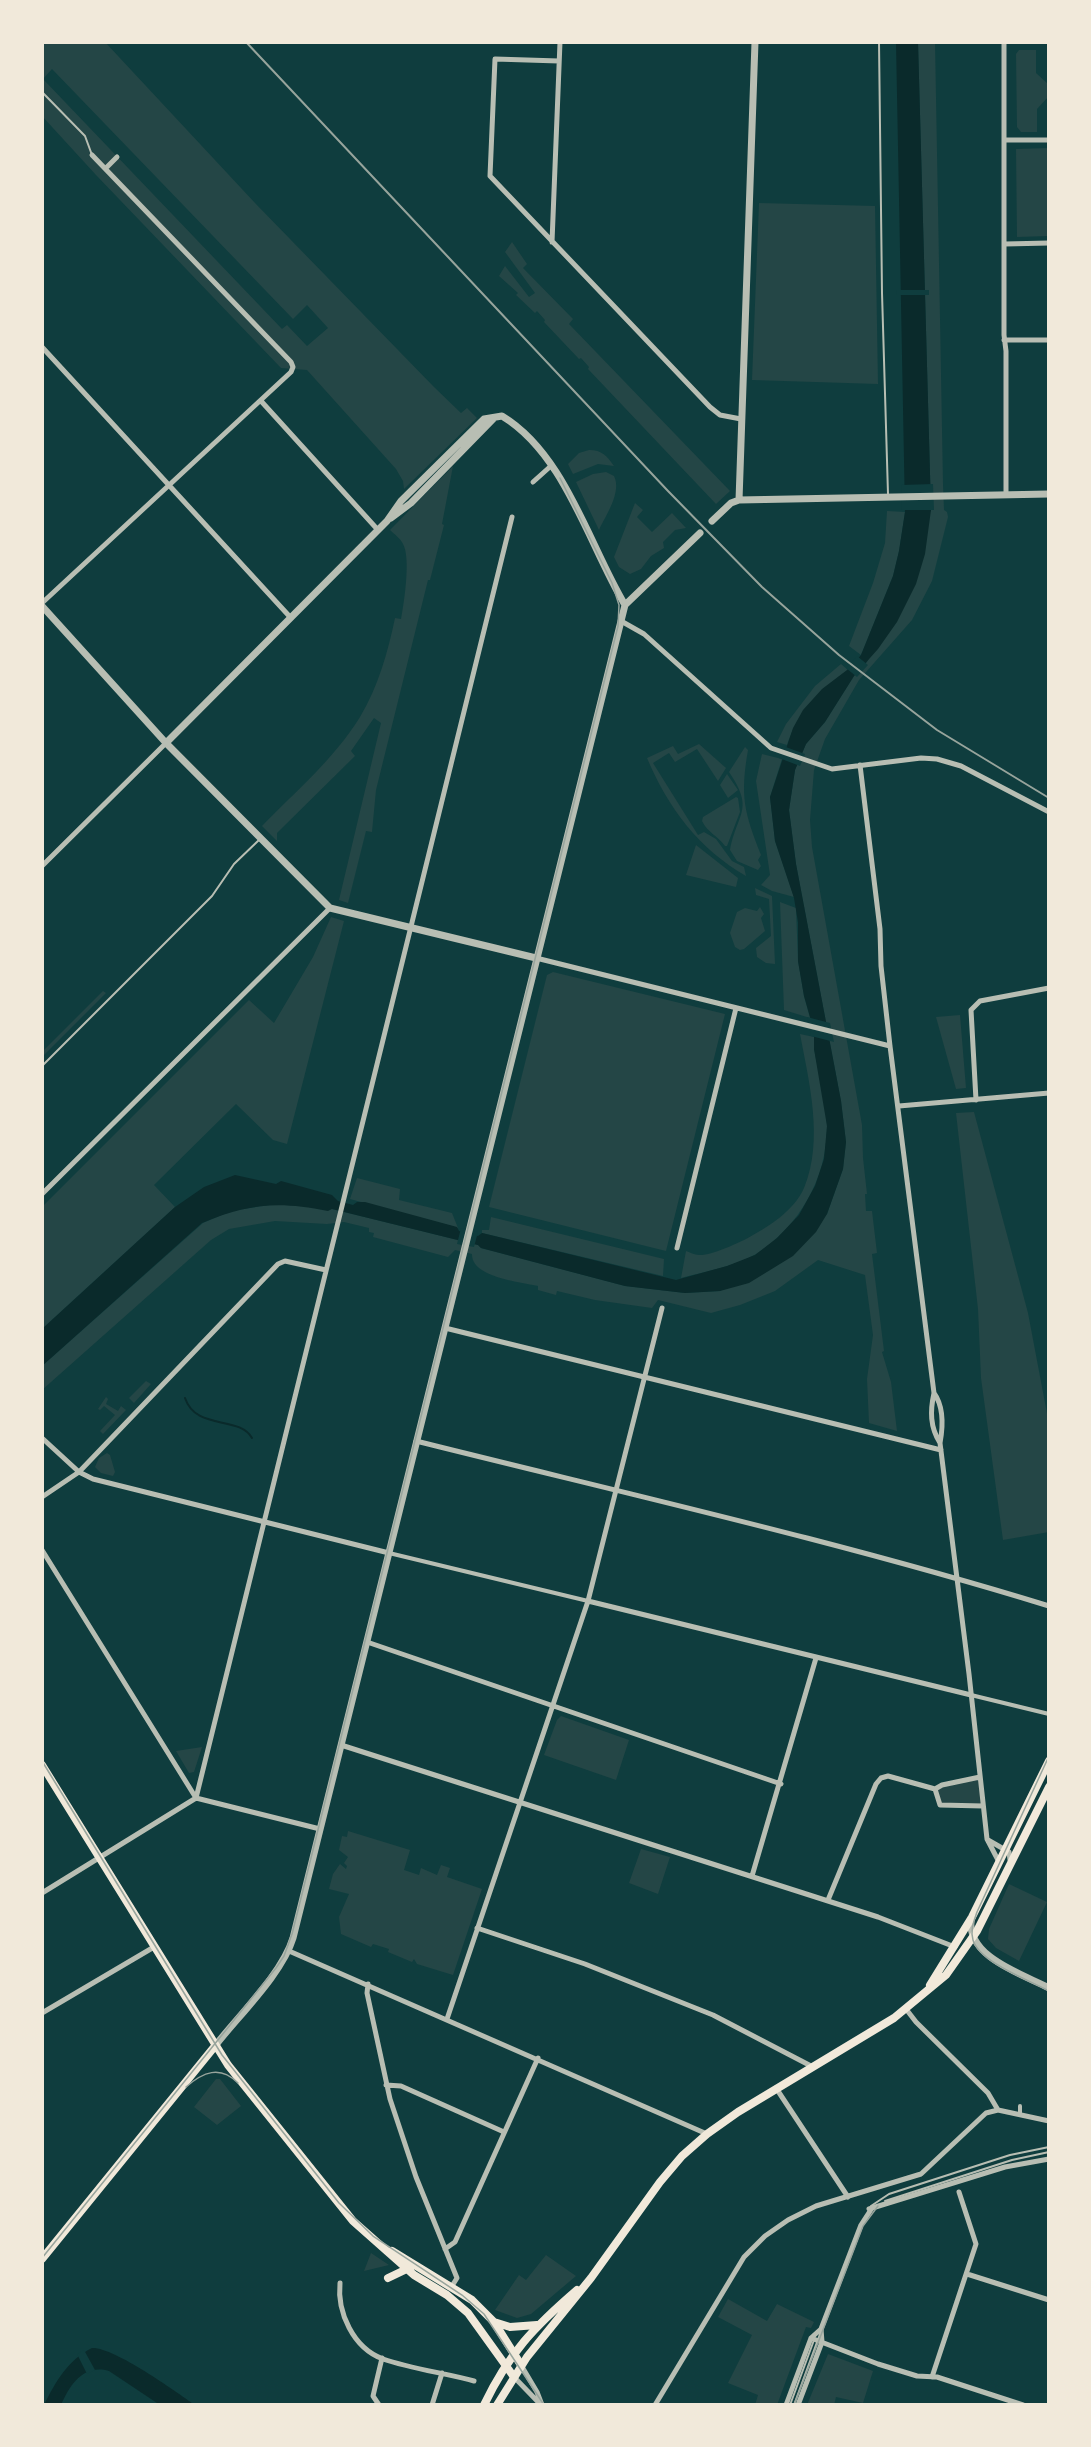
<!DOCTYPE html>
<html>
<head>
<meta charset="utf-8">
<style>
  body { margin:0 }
  #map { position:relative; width:1091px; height:2447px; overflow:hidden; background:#0f3d3e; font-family:"Noto Serif",serif }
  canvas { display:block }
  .frame { position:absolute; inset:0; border:44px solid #f1e9da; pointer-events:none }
</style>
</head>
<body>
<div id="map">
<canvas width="1091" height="2447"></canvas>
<div class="frame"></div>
</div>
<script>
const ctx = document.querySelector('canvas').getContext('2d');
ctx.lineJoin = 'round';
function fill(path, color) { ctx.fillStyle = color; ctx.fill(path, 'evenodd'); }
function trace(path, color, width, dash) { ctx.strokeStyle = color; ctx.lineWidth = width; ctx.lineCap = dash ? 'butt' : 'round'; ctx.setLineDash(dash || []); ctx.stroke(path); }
fill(new Path2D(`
  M42,42H105L255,203L434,387L461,413L467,408L477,418L404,489L403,481L396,469L307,370L281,368L96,175L42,116ZM52,69L293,319L307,305L328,328L307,346L287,325L282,329L43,79Z
  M918,42H935L943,484L944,510L947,512L948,517L932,581L912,620L859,680L825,739L814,770L810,820L812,847L862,1125L863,1158L867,1194H865L866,1211H872L877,1253L872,1254L884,1351L882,1352L891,1382L897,1431L869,1423L867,1379L873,1335L865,1275L818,1260L775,1291L740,1305L711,1313L658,1300L652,1308L595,1300L557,1291L556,1295L538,1290V1286C520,1282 471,1277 472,1254L455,1250L448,1257L373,1237L374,1233L369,1232V1228L344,1222L327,1224L275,1221L229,1229L211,1240L42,1390V1366L203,1223L231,1211L282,1203L332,1209L478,1245L481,1248L625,1286L685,1293L720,1291L827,1214L843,1169L846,1142L841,1101L796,864L789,810L795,770L806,744L825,722L854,676L867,662L931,510Z
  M1019,50H1036V73L1047,83L1049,96L1037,109V132H1021L1017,127L1016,54Z
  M1049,148V236L1017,237L1016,149Z
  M759,203L875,206L878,384L752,380Z
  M512,242L527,264L523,268L573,319L569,324L730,491L716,504L588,369L589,367L581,358L579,359L544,322L545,320L537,311L535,313L516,295L518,293L499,276L505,266L529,297L535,293L505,252Z
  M589,450C602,450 607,456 614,466L598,464L573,474L568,464L579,453Z
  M453,466L442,524L444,525L430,580H428L376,790L372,832L366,831L348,903L339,900L381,723L374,718L351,751L355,756L277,833V841L262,826C296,791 334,759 360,717C378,687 388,652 395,618L401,619C404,603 411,558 403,544C401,539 394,534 390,530Z
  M606,472L614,476C622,492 606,515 599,530L576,482L593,474Z
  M635,503L643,510L637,517L652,532L672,513L686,528L675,530L663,542L664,548L651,556L641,569L630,574L619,567L614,557Z
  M887,511L905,512L899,551L893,576L861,655L849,646L873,583L885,543Z
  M841,664L848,670C820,691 798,711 787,745L777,742L786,724L815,686Z
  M699,744L726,768L718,781L697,749L675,762L669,753L653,763L698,835L704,832L716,839L732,861L744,867L746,876C699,849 668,808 647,758L673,746L678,754Z
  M745,747L748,750C740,796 744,812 761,855L758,860L761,866L758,870L737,861L730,850C737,813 755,810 729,772Z
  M762,754L782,759L770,797L775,841L794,897L772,891L761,885L770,875L756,781Z
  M727,774L738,790L728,798L720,785Z
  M736,797L738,798L740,812L727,846H725C718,836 707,832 702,821L703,817Z
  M696,845L738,878L736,887L686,875Z
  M755,888L772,896L775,964L766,963L757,957L756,948L771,936L769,899L756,895Z
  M780,902L796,908L798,961L804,996L810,1018L784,1010Z
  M760,907L764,914L761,918L765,931L744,949L740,950L735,947L730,933L737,912L745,908L757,911Z
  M331,917L344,921L287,1144L273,1140L236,1104L154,1185L175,1207L42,1329V1207L249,1000L274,1023L313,957Z
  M553,972L725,1014L666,1251L489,1207L547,975Z
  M103,991L106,993L42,1057V1052Z
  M960,1015L966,1088L956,1089L936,1017Z
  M800,1034L814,1037V1049C819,1074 827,1101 827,1127C827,1178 799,1227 756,1254C734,1267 706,1271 681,1278L686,1251C689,1252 695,1255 699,1255C710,1256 736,1244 746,1239C768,1227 794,1211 804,1188C824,1140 809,1082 800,1034Z
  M974,1112L1028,1313L1049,1424V1532L1003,1540L981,1378L978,1309L956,1113Z
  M357,1178L400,1189L399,1200L452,1213L458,1228L350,1199Z
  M491,1217L664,1259L663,1276L482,1233V1230H489Z
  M146,1381L151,1384L134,1403L129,1398Z
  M106,1397L108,1399L106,1404L118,1411L121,1406L126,1410L103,1434L100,1431L115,1415L104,1406L100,1410L98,1409Z
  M107,1453L110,1455L115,1472L113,1476L101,1473L95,1467L99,1458Z
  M561,1716L629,1740L616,1780L544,1755L557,1720Z
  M202,1747L194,1772L189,1773L176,1751Z
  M980,1777L983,1806L942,1805L935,1789Z
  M348,1831L410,1850L404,1870L419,1875L421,1868L437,1875L441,1865L450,1868L447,1877L482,1889L453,1975L417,1964L414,1959L412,1962L388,1952L389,1949L373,1944L371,1947L341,1934L339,1917L349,1894L329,1889L333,1874L340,1864L346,1869L347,1866L344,1863L348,1857L339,1850L342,1836L347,1837Z
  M641,1849L670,1857L658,1894L629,1883Z
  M1009,1884L1047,1902L1019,1961L996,1948L988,1939L989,1929Z
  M216,2079H220L241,2106L217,2125L194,2107Z
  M371,2253L389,2265L364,2271Z
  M546,2255L576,2276L531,2314L517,2318L495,2310L519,2275L526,2280Z
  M728,2299L767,2321L777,2304L814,2322L811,2328L806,2327L777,2405H755L758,2395L728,2383L752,2335L718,2317Z
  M828,2354L873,2371L863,2403L836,2397L834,2405H807Z`), '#244646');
fill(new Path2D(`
  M896,42H918L931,510L925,554L916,584L897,622L878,649L854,676L825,722L806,744L795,770L789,810L796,864L841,1101L846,1142L843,1169L827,1214L816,1232L793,1256L749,1283L720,1291L685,1293L625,1286L481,1248L478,1245L332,1209L328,1211C279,1201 249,1203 202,1223L42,1366V1329L175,1207L204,1187L235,1175L276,1184L281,1181L332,1195L338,1201L353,1205L357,1202H365L457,1227L459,1231L478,1236L482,1233L676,1280L727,1266L755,1255L777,1238L799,1215L815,1186L824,1159L827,1126L814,1049V1031L804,996L798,961V922L794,898L775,841L770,797L793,728L803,710L822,689L851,667L861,655L893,576L899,551L905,512Z
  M92,2348C114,2347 175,2391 195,2405H160L109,2371C83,2364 70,2385 61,2405H44C56,2381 68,2360 92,2348Z`), '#0a2a2b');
fill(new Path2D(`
  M896,290H929V295H897Z
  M933,484L934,510H902L901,485Z
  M857,656L868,665L857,677L846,668Z
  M783,746L805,754L800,766L779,758Z
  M807,1017L830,1023L834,1042L811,1036Z
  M461,1228L478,1232L474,1247L457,1244Z
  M84,2350L95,2370L87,2374L77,2354Z`), '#0f3d3e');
trace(new Path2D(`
  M185,1398C196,1431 239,1415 252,1438`), '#0a2a2b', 2);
trace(new Path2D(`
  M879,42L882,293L888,494
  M42,92L85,136L92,155
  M42,1066L212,896L234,864L260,839
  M885,2201L1012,2160L1049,2152
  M871,2206L889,2194L1010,2155L1049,2147
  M790,2405L814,2340
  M794,2405L820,2334`), '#b8beb3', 2);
trace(new Path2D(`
  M389,1553L588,1601
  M971,1695L1049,1714
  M1020,2114V2106`), '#b8beb3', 4);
trace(new Path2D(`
  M1004,42V335L1006,351V495
  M559,61L495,59L490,176L710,407L720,415L741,419
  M1005,140H1049
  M106,168L117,157
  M552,242L560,42
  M1005,244L1049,243
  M1004,340H1049
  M42,347L291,618
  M261,401L378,530
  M533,482L552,465
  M42,603L291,372L293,367L291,362L92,155
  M621,621L644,634L771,748L832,769L921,758L937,759L961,766L1049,812
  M860,765L880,929L881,966L890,1046L934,1393C930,1411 930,1427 940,1443
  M42,866L166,743
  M536,958L890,1046
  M976,1100L971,1010L980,1001L1049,988
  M899,1106L1049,1093
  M42,1194L330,908
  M677,1248L736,1008
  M445,1328L941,1450
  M934,1393C944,1407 943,1427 940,1443L969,1674L987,1839L999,1862
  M42,1438L79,1472L93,1479L389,1553
  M416,1441C628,1494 841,1542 1049,1606
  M42,1497L79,1472L278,1264L285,1261L326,1270
  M42,1550L196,1798L320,1829
  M588,1601L971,1695
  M367,1642L781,1784
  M341,1745L878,1917L955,1947
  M935,1789L940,1805L983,1806
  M988,1840L1009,1852L1010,1860
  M752,1876L816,1658
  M42,1893L196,1798L512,517
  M828,1900L876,1784L881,1778L888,1776L935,1789L942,1785L980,1777
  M477,1928L585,1964L713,2015L813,2067
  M289,1951L707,2134
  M368,1984L367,1993L390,2099L416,2177L457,2278L452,2286
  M906,2009L916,2022L988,2093L998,2110
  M42,2013L154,1947
  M447,2019L588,1601L662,1308
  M386,2085L401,2086L504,2132
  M776,2088L848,2197
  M869,2209L1005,2167L1049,2159
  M445,2249L455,2242L538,2058
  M967,2274L1049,2300
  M340,2283C337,2312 353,2348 383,2359C412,2369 445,2373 474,2381
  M811,2338L878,2364L917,2376L937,2377L1023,2405
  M521,2365L537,2392L542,2405
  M514,2377L541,2405
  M932,2377L976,2244L959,2192
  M379,2405L373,2396L382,2358
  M432,2405L442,2373
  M655,2405L744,2257L765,2236L788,2220L816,2206L921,2174L986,2113L998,2110L1049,2121
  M786,2405L811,2338L821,2329
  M798,2405L822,2342L821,2329L861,2225L872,2208`), '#b8beb3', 5);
trace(new Path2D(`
  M739,500L755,42
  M391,518L411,503L494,418
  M712,521L731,503L739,500L1049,494
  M42,606L166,743L330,908L536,958
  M166,743L387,521L401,501L484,419L502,416C565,454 589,545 625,605
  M971,1920C967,1957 1022,1974 1049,1988
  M215,2046C239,2015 282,1974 293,1938L625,605L700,533`), '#b8beb3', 7);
trace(new Path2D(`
  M42,1765L228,2065L353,2221L414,2275L447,2295L468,2313L514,2377
  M392,2251L472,2300L494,2322L521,2365
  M42,2259L215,2046
  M388,2278L411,2267
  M494,2322L510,2327L537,2325`), '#f1e9da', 8);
trace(new Path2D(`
  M930,1985L972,1917L1049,1761
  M484,2405C509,2353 534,2327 577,2290
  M497,2405L527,2357L591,2278L660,2182L682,2156L707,2134L738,2112L894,2018L946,1975L977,1931L1049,1787`), '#f1e9da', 8);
trace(new Path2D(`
  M1049,1756L977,1912C974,1921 970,1930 973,1940C979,1962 1029,1980 1049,1991
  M42,1761L222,2055L339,2203L373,2236L462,2295L484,2314L544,2405
  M186,2087C203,2072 220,2065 238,2083
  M42,2258L276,1968L284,1956L292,1934L618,626L619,605L612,583L560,478
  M794,2405L863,2226L878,2206`), '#97a49c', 1.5);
trace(new Path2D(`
  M246,42L668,491L762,587L839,655L937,730L1049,798`), '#97a49c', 2);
</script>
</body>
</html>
